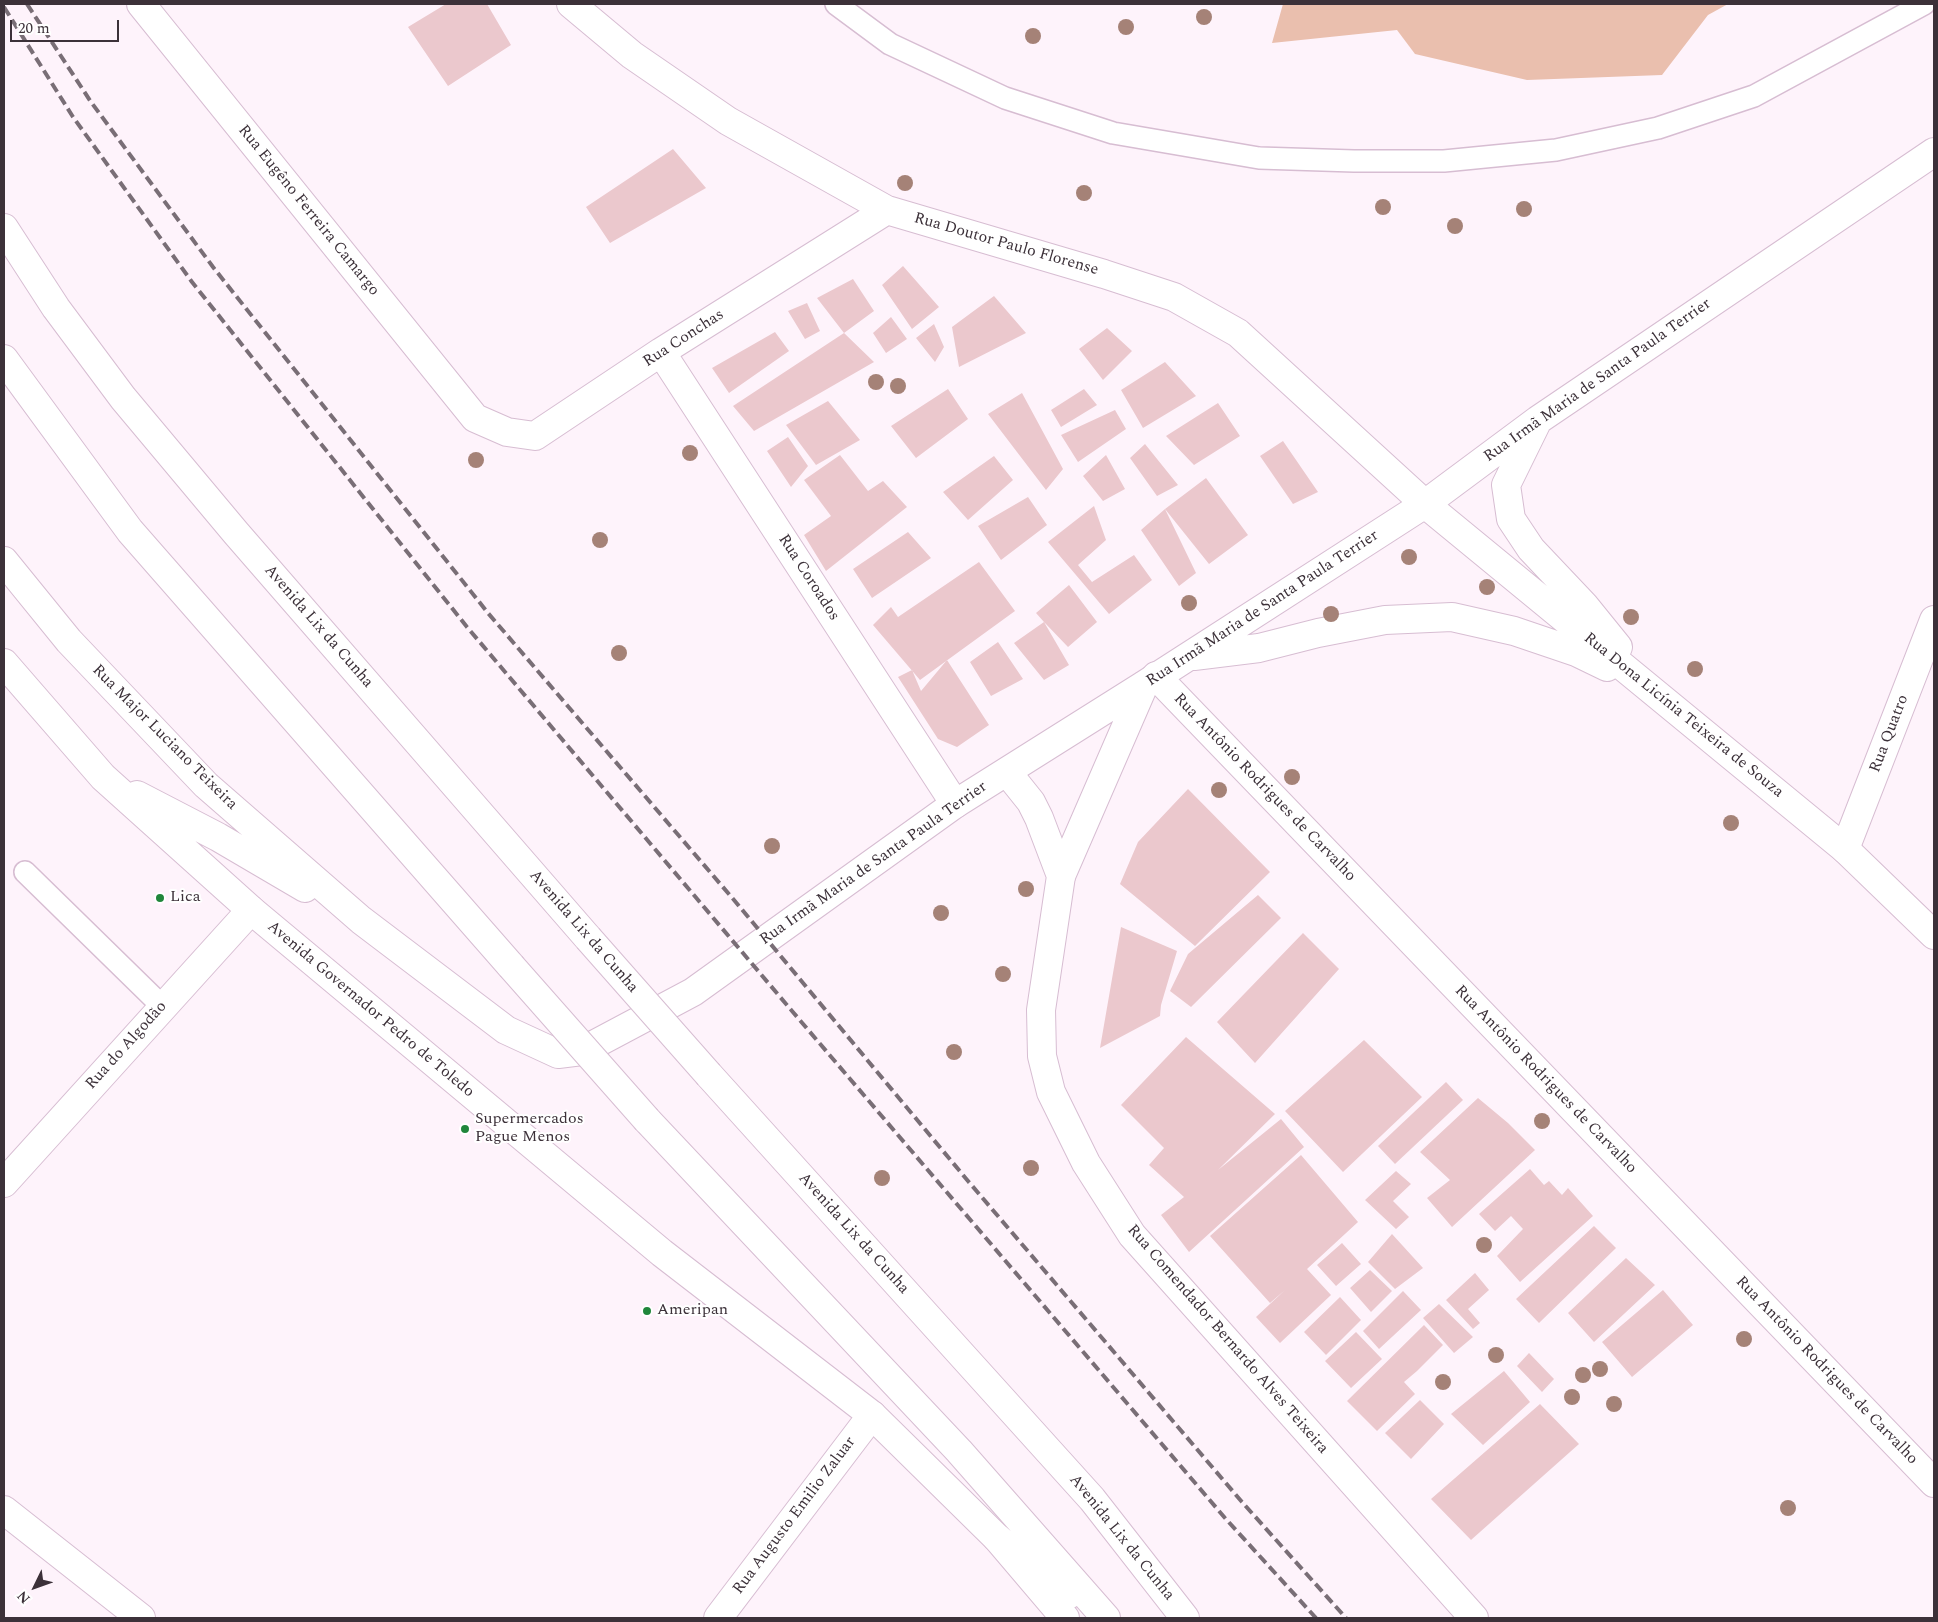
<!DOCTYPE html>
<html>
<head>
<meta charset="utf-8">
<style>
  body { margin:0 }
  #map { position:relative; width:1938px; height:1622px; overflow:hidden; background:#fef3fb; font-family:Spectral,serif }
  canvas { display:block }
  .frame { position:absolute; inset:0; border:5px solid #3c3139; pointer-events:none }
  .north { position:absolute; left:10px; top:1562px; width:50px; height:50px; -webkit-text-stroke:4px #fff; paint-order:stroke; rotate:228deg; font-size:14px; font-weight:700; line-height:20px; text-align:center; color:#3c3139 }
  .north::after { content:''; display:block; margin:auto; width:18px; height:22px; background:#3c3139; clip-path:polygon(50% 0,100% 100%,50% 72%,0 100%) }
  .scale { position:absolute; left:10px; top:20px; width:109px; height:22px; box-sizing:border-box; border:2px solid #3c3139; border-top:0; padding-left:6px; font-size:15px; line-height:18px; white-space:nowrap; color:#3c3139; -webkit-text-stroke:4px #fff; paint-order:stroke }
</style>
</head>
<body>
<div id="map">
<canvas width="1938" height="1622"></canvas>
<div class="frame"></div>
<div class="north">N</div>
<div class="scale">20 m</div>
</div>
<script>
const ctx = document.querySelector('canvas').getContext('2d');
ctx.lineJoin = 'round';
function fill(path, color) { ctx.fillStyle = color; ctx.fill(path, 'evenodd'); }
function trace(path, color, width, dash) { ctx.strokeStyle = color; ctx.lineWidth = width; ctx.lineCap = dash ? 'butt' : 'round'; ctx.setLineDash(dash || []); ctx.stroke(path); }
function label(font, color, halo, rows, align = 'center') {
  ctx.font = font + ' Spectral,serif'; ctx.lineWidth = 4; ctx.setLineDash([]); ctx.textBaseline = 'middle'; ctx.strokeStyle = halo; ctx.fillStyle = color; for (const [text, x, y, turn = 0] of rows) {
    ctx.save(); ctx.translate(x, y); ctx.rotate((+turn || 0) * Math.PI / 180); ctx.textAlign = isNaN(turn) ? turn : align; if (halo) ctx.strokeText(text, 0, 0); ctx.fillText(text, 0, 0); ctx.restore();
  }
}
fill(new Path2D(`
  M1283,4H1728L1708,15L1662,75L1527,80L1415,54L1397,30L1272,43Z`), '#eabfae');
fill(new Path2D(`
  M446,4H487L511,45L448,86L408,27Z
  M673,149L706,188L610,243L586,207Z
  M903,266L939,307L912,329L882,285Z
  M853,279L874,311L844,333L817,298Z
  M994,296L1026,333L959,367L952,327Z
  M807,303L820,331L805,339L788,311Z
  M891,317L907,339L886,353L873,333Z
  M934,324L944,347L935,362L916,338Z
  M1107,328L1132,351L1103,380L1079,349Z
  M775,332L789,351L729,393L712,368Z
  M844,333L874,362L754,431L733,406Z
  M1165,362L1196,396L1143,428L1121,390Z
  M948,389L968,419L916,458L891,426Z
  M1084,389L1097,405L1061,427L1051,410Z
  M1022,393L1063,469L1046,490L988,414Z
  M828,401L860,440L816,465L786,425Z
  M1218,403L1240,436L1194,465L1166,436Z
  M1115,410L1126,429L1078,462L1061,435Z
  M788,437L808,466L791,487L767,451Z
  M1283,441L1318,492L1293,504L1260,456Z
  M1145,444L1178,485L1157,496L1130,458Z
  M840,455L868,491L883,481L907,507L826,571L804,535L831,516L804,480Z
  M1106,455L1125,489L1103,501L1083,476Z
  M994,456L1013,480L968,520L943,492Z
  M1206,478L1248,535L1209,564L1165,509Z
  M1028,497L1047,525L1001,560L978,526Z
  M1094,506L1106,540L1078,565L1092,582L1134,555L1152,580L1109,614L1048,542Z
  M1165,509L1196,573L1179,586L1141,530Z
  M908,532L931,558L872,598L853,569Z
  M979,562L1015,611L920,680L873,625L891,607L898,617Z
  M1069,585L1097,622L1068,647L1044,622L1069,665L1044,680L1014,643L1044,622L1036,613Z
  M998,642L1023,679L991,696L970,662Z
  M947,660L989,725L957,747L938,739L898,677L912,670L921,691Z
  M1188,789L1270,872L1195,946L1120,884L1138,842Z
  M1258,895L1281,918L1191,1007L1170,991L1188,954Z
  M1121,927L1177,951L1161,1005L1160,1016L1100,1048Z
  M1303,933L1339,969L1255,1063L1217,1022Z
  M1186,1037L1275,1114L1218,1170L1281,1119L1304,1147L1189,1252L1161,1215L1184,1197L1149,1165L1164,1148L1121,1105Z
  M1364,1040L1422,1097L1343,1172L1285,1111Z
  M1446,1082L1463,1100L1395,1164L1378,1146Z
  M1478,1098L1508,1123L1535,1150L1452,1227L1427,1198L1450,1180L1420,1152Z
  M1301,1155L1358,1222L1307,1269L1331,1295L1280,1343L1256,1317L1285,1290L1270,1303L1210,1236Z
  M1530,1169L1544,1185L1549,1181L1562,1195L1568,1188L1593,1216L1520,1282L1497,1256L1523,1229L1511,1216L1495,1231L1479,1214Z
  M1396,1171L1411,1184L1393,1201L1409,1217L1396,1229L1365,1200Z
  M1594,1226L1616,1248L1539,1323L1516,1299Z
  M1392,1234L1423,1268L1395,1289L1368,1262Z
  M1342,1243L1361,1264L1336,1286L1317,1265Z
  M1626,1258L1655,1285L1594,1342L1568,1313Z
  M1370,1270L1392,1291L1371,1312L1350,1288Z
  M1475,1273L1489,1290L1468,1309L1480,1323L1473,1329L1446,1300Z
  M1663,1290L1693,1325L1632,1377L1602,1342Z
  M1403,1291L1421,1310L1379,1349L1363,1331Z
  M1340,1297L1361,1320L1326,1355L1304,1332Z
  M1439,1304L1473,1337L1454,1353L1423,1318Z
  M1424,1325L1443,1345L1417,1371L1404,1382L1415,1394L1377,1431L1347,1401Z
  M1356,1332L1382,1359L1351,1388L1325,1361Z
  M1529,1353L1554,1379L1542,1392L1517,1366Z
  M1504,1371L1530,1402L1483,1445L1451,1414Z
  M1420,1400L1444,1424L1411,1459L1385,1433Z
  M1540,1404L1579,1444L1471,1540L1431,1499Z`), '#ebc8cd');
const lane = new Path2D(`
  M836,4L890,44L1005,98L1113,133L1259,158L1354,161H1444L1556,150L1658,128L1754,96L1924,4
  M25,872L163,1007`);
const street = new Path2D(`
  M141,4L475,418L507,432L535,436L661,352L887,210
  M571,4L632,55L728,121L887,210L1104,274L1174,297L1238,333L1425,504
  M661,352L955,804
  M1156,676L1934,1483
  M1007,772L1031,802L1039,818L1061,876L1041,1010L1042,1056L1051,1092L1086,1163L1132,1235L1474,1618
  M1845,849L1934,620
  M4,1183L251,910
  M4,1510L141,1618
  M718,1618L872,1415`);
const secondary = new Path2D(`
  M1536,424L1506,485L1511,519L1531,549L1584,605L1618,647
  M1425,504L1845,849L1934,935
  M4,561L69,641L206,785L361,920L506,1030L558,1054L582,1051L693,992L955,804L1144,685L1425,504L1538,420L1934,152
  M1194,656L1259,648L1318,633L1385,620L1452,617L1514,631L1576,652L1607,667
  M4,663L103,777L251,910L662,1253L872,1415L997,1538L1065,1618
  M137,795L218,837L305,888
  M1061,876L1144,685`);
const highway = new Path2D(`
  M4,228L56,308L123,398L236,533L588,938
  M4,359L130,531L511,966
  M709,1075L1092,1499L1185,1618
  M647,1120L959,1451L1106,1618
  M997,1538L1068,1595`);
trace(lane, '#d7bdd2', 24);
trace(street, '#d7bdd2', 30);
trace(secondary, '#d7bdd2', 30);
trace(highway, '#d7bdd2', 30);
trace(lane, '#fff', 21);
trace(street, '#fff', 28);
trace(secondary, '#fff', 28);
trace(highway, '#fff', 28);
trace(new Path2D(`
  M27,4L91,102L213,267L488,613L734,900L968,1181L1242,1502L1346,1618
  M4,7L73,117L192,282L467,627L792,1011L1225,1518L1316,1618`), '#796e76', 4, [10, 5]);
const highwayBridge = new Path2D(`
  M588,938L709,1075
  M511,966L647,1120`);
trace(highwayBridge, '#d7bdd2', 30, []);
trace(highwayBridge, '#fff', 28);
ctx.fillStyle = '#a58277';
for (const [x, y] of [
  [1204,17],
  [1126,27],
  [1033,36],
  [905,183],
  [1084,193],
  [1383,207],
  [1524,209],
  [1455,226],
  [876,382],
  [898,386],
  [690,453],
  [476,460],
  [600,540],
  [1409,557],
  [1487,587],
  [1189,603],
  [1331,614],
  [1631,617],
  [619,653],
  [1695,669],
  [1292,777],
  [1219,790],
  [1731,823],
  [772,846],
  [1026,889],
  [941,913],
  [1003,974],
  [954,1052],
  [1542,1121],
  [1031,1168],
  [882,1178],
  [1484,1245],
  [1744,1339],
  [1496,1355],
  [1600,1369],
  [1583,1375],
  [1443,1382],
  [1572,1397],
  [1614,1404],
  [1788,1508]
]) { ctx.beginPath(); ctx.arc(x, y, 8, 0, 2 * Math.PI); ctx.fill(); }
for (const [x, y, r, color] of [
  [160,898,5,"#20863b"],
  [465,1129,5,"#20863b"],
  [647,1311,5,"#20863b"]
]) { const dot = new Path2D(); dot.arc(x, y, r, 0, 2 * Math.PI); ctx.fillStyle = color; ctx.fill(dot); trace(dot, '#fff', 2); }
label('16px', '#3c3139', '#fff', [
  ["Rua Eugêno Ferreira Camargo",308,211,51],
  ["Rua Doutor Paulo Florense",1006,245,16],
  ["Rua Conchas",684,339,-33],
  ["Rua Irmã Maria de Santa Paula Terrier",1598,381,-35],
  ["Rua Coroados",808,578,57],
  ["Rua Irmã Maria de Santa Paula Terrier",1263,609,-33],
  ["Avenida Lix da Cunha",318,627,49],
  ["Rua Dona Licínia Teixeira de Souza",1683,716,39],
  ["Rua Quatro",1890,734,-69],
  ["Rua Major Luciano Teixeira",164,738,45],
  ["Rua Antônio Rodrigues de Carvalho",1264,788,46],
  ["Rua Irmã Maria de Santa Paula Terrier",874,864,-35],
  ["Avenida Lix da Cunha",583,932,49],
  ["Avenida Governador Pedro de Toledo",370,1010,40],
  ["Rua do Algodão",127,1046,-48],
  ["Rua Antônio Rodrigues de Carvalho",1545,1080,46],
  ["Avenida Lix da Cunha",853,1234,48],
  ["Rua Comendador Bernardo Alves Teixeira",1227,1340,49],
  ["Rua Antônio Rodrigues de Carvalho",1826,1371,46],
  ["Rua Augusto Emilio Zaluar",795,1516,-53],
  ["Avenida Lix da Cunha",1121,1538,51]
]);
label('16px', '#3c3139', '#fff', [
  ["Lica",170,898],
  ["Supermercados",475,1120],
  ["Pague Menos",475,1138],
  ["Ameripan",657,1311]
], 'left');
</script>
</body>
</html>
